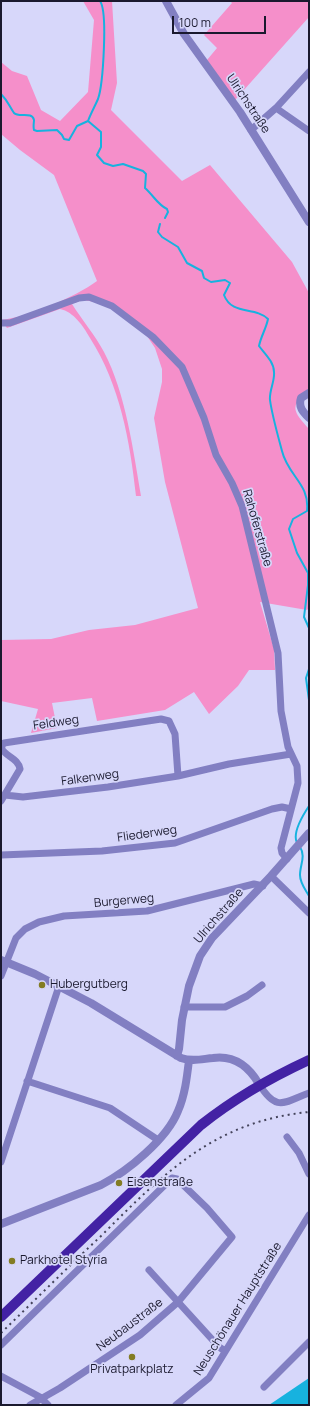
<!DOCTYPE html>
<html>
<head>
<meta charset="utf-8">
<style>
  body { margin:0 }
  #map { position:relative; width:310px; height:1406px; overflow:hidden; background:#d7d7fa; font-family:Manrope,sans-serif }
  canvas { display:block }
  .frame { position:absolute; inset:0; border:2px solid #1a192e; pointer-events:none }
  .scale { position:absolute; left:172px; top:16px; width:94px; height:18px; box-sizing:border-box; border:2px solid #1a192e; border-top:0; padding-left:5px; font-size:12px; line-height:14px; white-space:nowrap; color:#1a192e; -webkit-text-stroke:3px #d7d7fa; paint-order:stroke }
</style>
</head>
<body>
<div id="map">
<canvas width="310" height="1406"></canvas>
<div class="frame"></div>
<div class="scale">100 m</div>
</div>
<script>
const ctx = document.querySelector('canvas').getContext('2d');
ctx.lineJoin = 'round';
function fill(path, color) { ctx.fillStyle = color; ctx.fill(path, 'evenodd'); }
function trace(path, color, width, dash) { ctx.strokeStyle = color; ctx.lineWidth = width; ctx.lineCap = dash ? 'butt' : 'round'; ctx.setLineDash(dash || []); ctx.stroke(path); }
function label(font, color, halo, rows, align = 'center') {
  ctx.font = font + ' Manrope,sans-serif'; ctx.lineWidth = 3.5; ctx.setLineDash([]); ctx.textBaseline = 'middle'; ctx.strokeStyle = halo; ctx.fillStyle = color; for (const [text, x, y, turn = 0] of rows) {
    ctx.save(); ctx.translate(x, y); ctx.rotate((+turn || 0) * Math.PI / 180); ctx.textAlign = isNaN(turn) ? turn : align; if (halo) ctx.strokeText(text, 0, 0); ctx.fillText(text, 0, 0); ctx.restore();
  }
}
fill(new Path2D(`
  M83,1H112L117,83L111,110L182,181L210,165L292,262L309,293V391C288,406 294,412 309,429V608L307,610L260,602L274,649L275,670H249L238,686L209,714L194,692L165,710L97,721L92,698L52,703L57,728L31,733L38,709L1,701V640L51,639L89,630L135,625L198,608L165,482L154,418L162,382V369L155,348L147,336L110,307L96,302L82,300L72,304C82,320 95,335 104,352C126,394 133,450 141,496H136C130,441 120,385 90,338C83,326 74,312 60,309L7,328L1,320C29,317 75,297 97,281L54,175L20,150L1,134V62L12,71L27,76L41,110L60,121L88,92L94,20Z
  M230,1H309V17L235,100L207,60L217,48L204,35L232,3Z`), '#f58fca');
fill(new Path2D(`
  M309,1378V1405H269Z`), '#17b2df');
trace(new Path2D(`
  M100,1C108,12 103,85 98,99C95,106 91,113 88,121L101,132V147L97,155L104,163L113,166L123,164L143,171L146,174L145,188C153,195 158,205 167,209L168,212L165,218
  M1,94C8,101 9,106 14,113C19,118 32,111 34,120C34,123 33,126 34,130L37,131L57,130L62,135L64,139L69,140L77,126L88,121
  M160,224L158,232L162,237L178,247L187,263L202,271L204,278L211,282L225,280L230,283L224,295C232,316 255,306 268,319C266,329 261,336 259,346C265,354 274,362 274,372C275,381 269,391 270,400C272,415 278,436 282,451C288,476 310,484 307,511L293,519L289,529L297,553L308,573V585L304,617L309,628
  M309,669L306,678L309,700
  M297,843C292,833 303,815 309,806
  M300,847C306,856 300,865 300,875C300,883 305,889 309,896`), '#17b2df', 2);
trace(new Path2D(`
  M276,108L309,72
  M251,130L276,108L309,131
  M1,323H10L79,298L89,297L112,306L153,337L182,367L204,418L216,455L232,483L242,506L278,653L281,711L288,747L297,766L298,783L281,848L282,853L287,859
  M5,795L23,797L108,787L178,776L229,764L291,754
  M1,801L20,769C18,758 6,757 1,748L4,743L161,719L169,721L175,734L178,776
  M1,855L102,851L175,843L272,809L282,807L291,809
  M271,876L309,913
  M1,976L16,938L25,929L39,922L64,916L147,911L254,884L263,886
  M184,1007H225L247,996L262,985
  M27,1081L110,1108L158,1140
  M259,1084C277,1113 284,1102 309,1093
  M287,1137L299,1153L309,1174
  M1,1162L59,986
  M149,1270L219,1347L225,1351
  M1,1345L172,1178L177,1179L207,1208L232,1237L178,1302L140,1335L60,1388L30,1405
  M1,1376L40,1397L48,1405
  M264,1387L309,1342
  M176,1405L209,1378L309,1215`), '#827fc2', 7);
trace(new Path2D(`
  M166,1L184,34L240,112L309,222
  M309,393L301,398C298,407 303,412 309,418
  M1,960L35,974L91,1003L181,1058C192,1062 202,1059 213,1058C234,1055 249,1067 259,1084
  M177,1056L179,1049L182,1020L189,986L200,956L212,938L271,876L309,833
  M1,1224L101,1185C128,1171 167,1139 178,1111C185,1095 187,1077 189,1060`), '#827fc2', 8);
trace(new Path2D(`
  M1,1317L201,1125C235,1098 270,1078 309,1060`), '#4322a4', 10);
trace(new Path2D(`
  M1,1333C34,1301 67,1268 101,1236C164,1173 215,1121 309,1112`), '#44435b', 2, [2, 4]);
for (const [x, y, r, color] of [
  [42,985,4,"#837c23"],
  [119,1183,4,"#837c23"],
  [12,1261,4,"#837c23"],
  [132,1357,4,"#837c23"]
]) { const dot = new Path2D(); dot.arc(x, y, r, 0, 2 * Math.PI); ctx.fillStyle = color; ctx.fill(dot); trace(dot, '#d7d7fa', 1.5); }
label('12px', '#1a192e', '#d7d7fa', [
  ["Ulrichstraße",248,104,56],
  ["Rahoferstraße",257,528,74],
  ["Feldweg",56,723,-8],
  ["Falkenweg",90,778,-8],
  ["Fliederweg",147,834,-8],
  ["Burgerweg",124,901,-5],
  ["Ulrichstraße",219,916,-49],
  ["Neuschönauer Hauptstraße",238,1309,-58],
  ["Neubaustraße",130,1325,-37]
]);
label('12px', '#1a192e', '#d7d7fa', [
  ["Hubergutberg",50,985],
  ["Eisenstraße",127,1183],
  ["Parkhotel Styria",20,1261],
  ["Privatparkplatz",132,1370,"center"]
], 'left');
</script>
</body>
</html>
